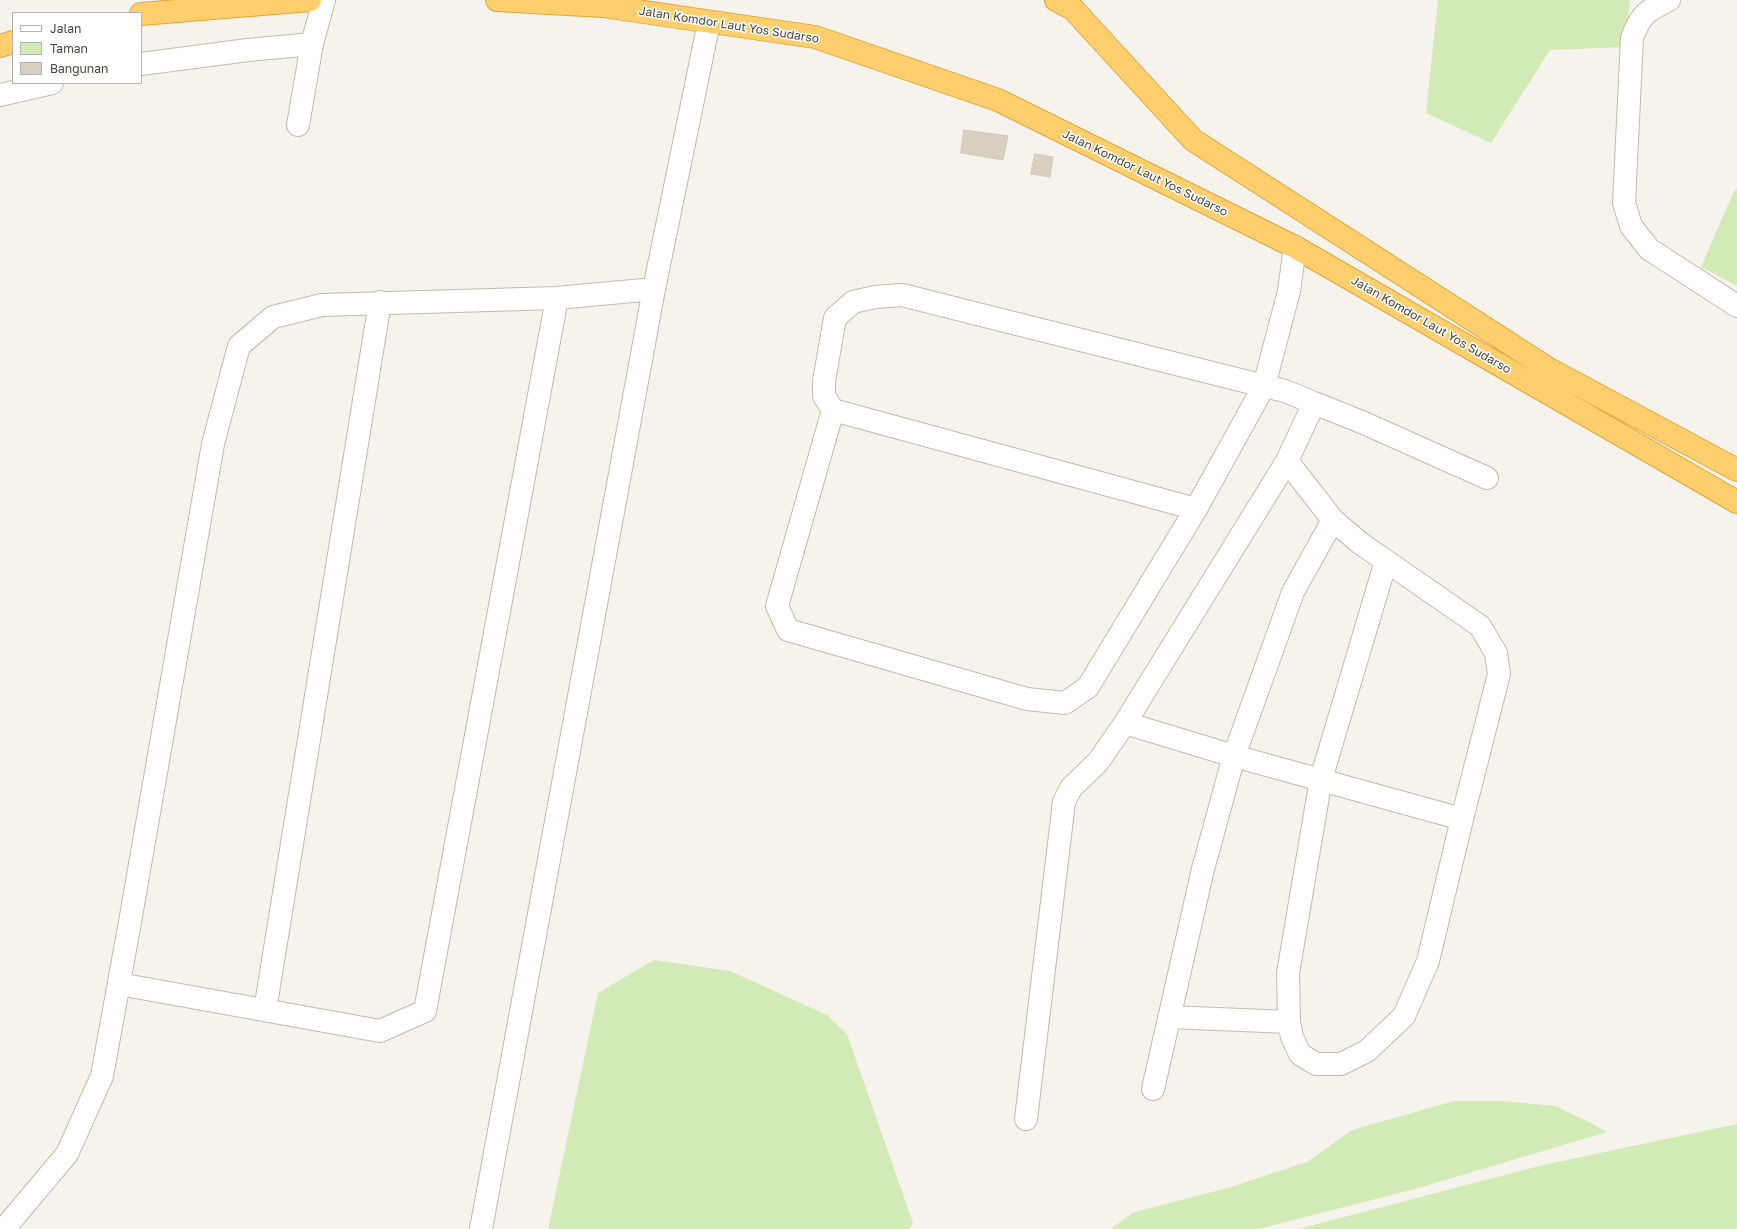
<!DOCTYPE html>
<html>
<head>
<meta charset="utf-8">
<style>
  body { margin:0 }
  #map { position:relative; width:1737px; height:1229px; overflow:hidden; background:#f6f3ec; font-family:"Golos Text",sans-serif }
  canvas { display:block }
  .legend { position:absolute; left:12px; top:12px; width:130px; height:72px; box-sizing:border-box; background:#fff; border:1px solid #b7b4b0; margin:0; padding:5px 7px; list-style:none; font-size:12px; color:#4b4439 }
  .legend li { display:flex; align-items:center; gap:8px; height:20px }
  .legend b { width:20px; border:1px solid #b7b4b0 }
</style>
</head>
<body>
<div id="map">
<canvas width="1737" height="1229"></canvas>
<ul class="legend">
<li><b style="height:5px;background:#fff"></b>Jalan</li>
<li><b style="height:11px;background:#d2eab5"></b>Taman</li>
<li><b style="height:11px;background:#d8cfc1"></b>Bangunan</li>
</ul>
</div>
<script>
const ctx = document.querySelector('canvas').getContext('2d');
ctx.lineJoin = 'round';
function fill(path, color) { ctx.fillStyle = color; ctx.fill(path, 'evenodd'); }
function trace(path, color, width, dash) { ctx.strokeStyle = color; ctx.lineWidth = width; ctx.lineCap = dash ? 'butt' : 'round'; ctx.setLineDash(dash || []); ctx.stroke(path); }
function label(font, color, halo, rows, align = 'center') {
  ctx.font = font + ' "Golos Text",sans-serif'; ctx.lineWidth = 3; ctx.setLineDash([]); ctx.textBaseline = 'middle'; ctx.strokeStyle = halo; ctx.fillStyle = color; for (const [text, x, y, turn = 0] of rows) {
    ctx.save(); ctx.translate(x, y); ctx.rotate((+turn || 0) * Math.PI / 180); ctx.textAlign = isNaN(turn) ? turn : align; if (halo) ctx.strokeText(text, 0, 0); ctx.fillText(text, 0, 0); ctx.restore();
  }
}
fill(new Path2D(`
  M1438,0H1630L1625,47L1550,50L1491,143L1426,113Z
  M1737,189V286L1701,267L1734,191Z
  M654,960L730,971L827,1015L847,1034L913,1223L909,1229H548L598,993Z
  M1454,1101H1502L1555,1106L1589,1122L1607,1132L1415,1189L1258,1229H1111L1132,1213L1231,1187L1307,1162L1352,1130Z
  M1737,1124V1229H1298L1543,1165Z`), '#d2eab5');
const building = new Path2D(`
  M964,130L1008,136L1003,160L961,153Z
  M1035,154L1053,157L1050,177L1031,174Z`);
fill(building, '#d8cfc1');
trace(building, '#d3c7b4', 1);
const minor = new Path2D(`
  M1669,0C1646,11 1641,14 1632,38L1624,203L1631,226L1649,249L1737,306
  M141,64L248,50L312,44
  M0,95L52,83
  M298,125L312,44L324,0
  M1314,403L1364,423L1487,478
  M833,410L777,606L788,630L1027,699L1065,703L1088,687L1196,509L1264,386L1289,291L1295,247
  M1386,561L1321,779L1288,973L1289,1022L1292,1037L1300,1054L1316,1064H1341L1367,1051L1404,1016L1428,961L1462,819
  M1125,723L1234,756L1462,819L1499,674L1496,653L1480,626L1360,543L1333,520L1287,461
  M119,984L380,1031L425,1011L557,298
  M265,1010L380,302
  M1169,1017L1289,1022
  M1153,1089L1203,869L1234,756L1293,592L1333,520
  M1026,1119L1064,802L1071,788L1098,762L1125,723L1287,461L1314,403L1285,391L1264,386L902,295L875,297L853,302L835,318L824,381V396L833,410L1196,509
  M4,1229L67,1154L102,1076L130,922L213,444L239,346L273,317L322,305L557,298L654,289
  M481,1229L654,289L709,22`);
const highway = new Path2D(`
  M497,0L603,6L815,37L998,100L1295,247L1737,502
  M1056,0L1073,9L1193,140L1549,369L1737,470
  M141,14L310,0
  M0,46L13,42`);
trace(minor, '#c2bbae', 24);
trace(highway, '#e0a43c', 24);
trace(minor, '#fff', 22);
trace(highway, '#ffcf6e', 22);
label('12px', '#4b4439', '#fff', [
  ["Jalan Komdor Laut Yos Sudarso",729,25,9],
  ["Jalan Komdor Laut Yos Sudarso",1145,173,26],
  ["Jalan Komdor Laut Yos Sudarso",1431,325,30]
]);
</script>
</body>
</html>
